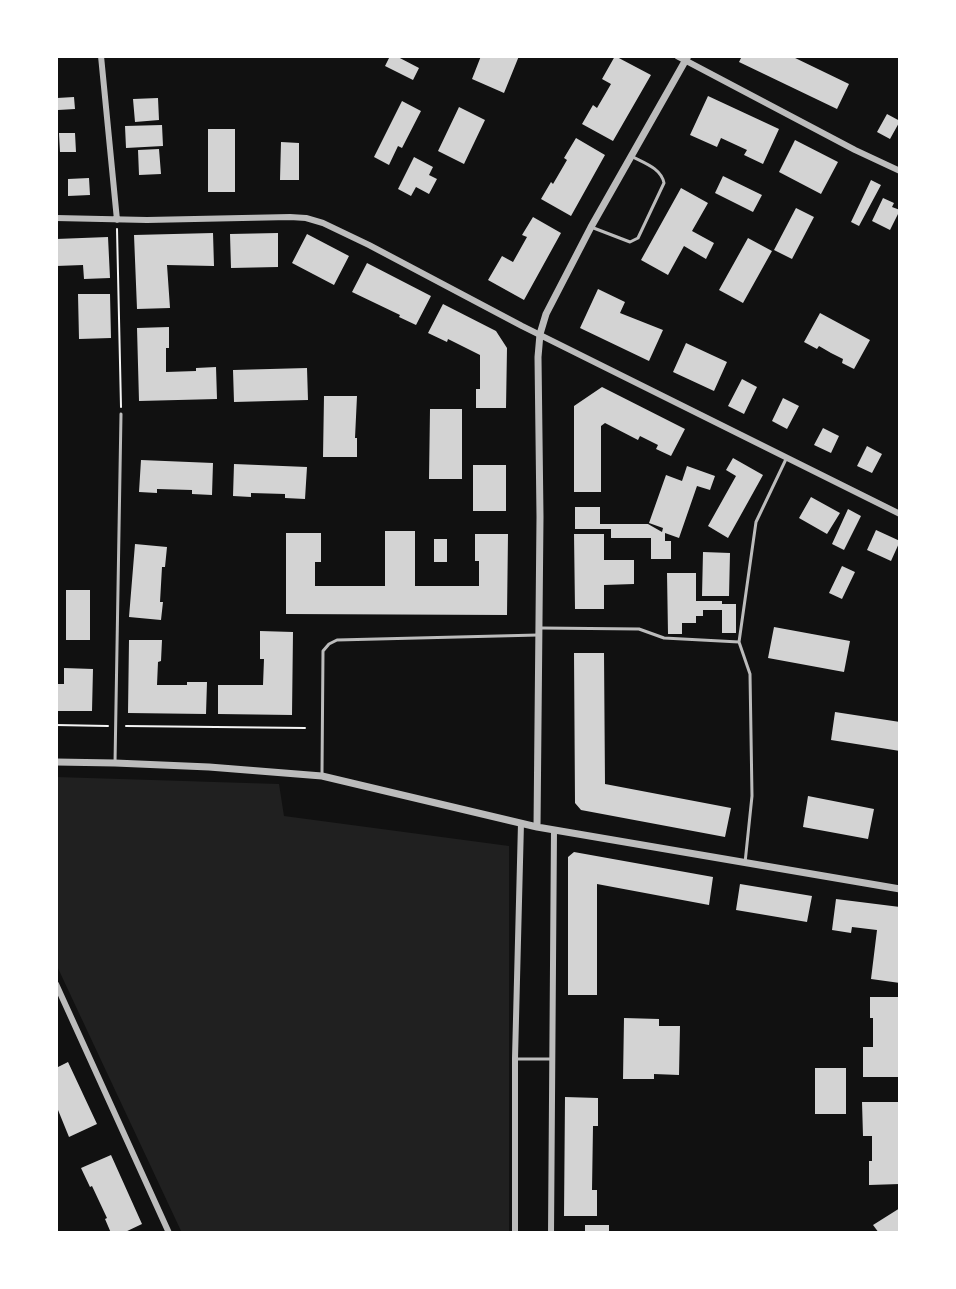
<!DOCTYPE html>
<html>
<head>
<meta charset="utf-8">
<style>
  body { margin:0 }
  #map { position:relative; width:956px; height:1289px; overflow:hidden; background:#111; font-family:Ubuntu,sans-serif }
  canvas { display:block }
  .frame { position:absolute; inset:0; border:58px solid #fff; pointer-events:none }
</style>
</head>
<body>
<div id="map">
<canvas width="956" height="1289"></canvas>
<div class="frame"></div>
</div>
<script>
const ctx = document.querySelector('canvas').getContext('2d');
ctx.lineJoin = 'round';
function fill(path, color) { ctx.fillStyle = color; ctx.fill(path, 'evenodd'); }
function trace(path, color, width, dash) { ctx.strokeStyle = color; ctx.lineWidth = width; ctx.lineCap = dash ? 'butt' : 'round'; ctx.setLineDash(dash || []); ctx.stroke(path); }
fill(new Path2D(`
  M56,777L279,784L284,816L509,846V1233H182L56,964Z`), '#202020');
fill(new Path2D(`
  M390,56H396L419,68L413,80L385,66Z
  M481,56H519L504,93L472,79Z
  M615,56L651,75L613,141L582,124L593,105L597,108L611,84L602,79Z
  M742,56H791L849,84L837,109L739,62Z
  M708,96L779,129L763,164L744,155L747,150L721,138L717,147L690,135Z
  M74,97L75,109L58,110L57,98Z
  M158,98L159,120L135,122L133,99Z
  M402,101L421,111L402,148L398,146L389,165L374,157Z
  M459,107L485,120L464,164L438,151Z
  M887,114L900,121L890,139L877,132Z
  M162,125L163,146L126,148L125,126Z
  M208,129H235V192H208Z
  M59,133H75L76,152H60Z
  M576,138L605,155L571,216L541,199L551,182L553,184L567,160L564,158Z
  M795,140L838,162L821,194L779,172Z
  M281,142L299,143V180H280Z
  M159,149L161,174L139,175L138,150Z
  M414,157L433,167L429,175L437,179L429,194L416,187L411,196L398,189Z
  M723,176L762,195L753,212L715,193Z
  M89,178L90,195L68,196V179Z
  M871,180L881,185L859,226L851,222Z
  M681,188L708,203L692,231L714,243L706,259L684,246L668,275L641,260Z
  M883,198L894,203L892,207L900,210L890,230L872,221Z
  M796,208L814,217L792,259L774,250Z
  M533,217L561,233L524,300L488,280L502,256L513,262L527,237L522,235Z
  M213,233L214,266L167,265L170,308L137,309L134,235Z
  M278,233V267L231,268L230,234Z
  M307,234L349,256L334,285L292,263Z
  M108,237L110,278L84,279L83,265L56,266V239Z
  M748,238L772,251L743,303L719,290Z
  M367,263L431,296L416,325L399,317L400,315L352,292Z
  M598,289L625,302L620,313L663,330L649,361L580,328Z
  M78,294H110L111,338L79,339Z
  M443,304L496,331L507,348L506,408H476V389H480V355L448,339L447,342L428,333Z
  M820,313L870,340L854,369L842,363L843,359L831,353L819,346L817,349L804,342Z
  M169,327V348H166V372L196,371V368L216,367L217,399L139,401L137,328Z
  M686,343L727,362L714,391L673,372Z
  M307,368L308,400L234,402L233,370Z
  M742,379L757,387L744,414L728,406Z
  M602,387L685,429L671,456L656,449L658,445L640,436L638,440L605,423L601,426V492H574V406Z
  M324,396H357L355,438H357V457H323Z
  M783,398L799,406L787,429L772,421Z
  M430,409H462V479H429Z
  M823,428L839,436L831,453L814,445Z
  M867,446L882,454L872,473L857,466Z
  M733,458L763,475L728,538L708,526L736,476L726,470Z
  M141,460L213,463L212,495L192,494V490L157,489V493L139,492Z
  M234,464L307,467L305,499L285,498V494L251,493V497L233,496Z
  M473,465H506V511H473Z
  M687,466L715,476L710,490L697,486L679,538L665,533V541H671V559H651V538H611V529H575V507H600V524H648L662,532L663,528L649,523L666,475L682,481Z
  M811,497L840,513L827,534L799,518Z
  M848,509L861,516L844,550L832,544Z
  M876,530L900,541L891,561L867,550Z
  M385,531H415V586H479V561H475V534H508L507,615L286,614V533H321V562H315V586H385Z
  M574,534H604V560H634V584L604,585V609H575Z
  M434,539H447V562H434Z
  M135,544L167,547L165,567H162L160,602H163L161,620L129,617Z
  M703,552L730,553L729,596H702Z
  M842,566L855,572L842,599L829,593Z
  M667,573H696V601H722V604H736V633H722V610H703V616H696V623H682V634H668Z
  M66,590H90V640H66Z
  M774,627L850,641L844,672L768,658Z
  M260,631L293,632L292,715L218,714V685H263L264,659H260Z
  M129,640H162L161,661L158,662L157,685H187V682H207L206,714L128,713Z
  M574,653H604L605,784L731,808L725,837L581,810L575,803Z
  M64,668L93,669L92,711H56V684H64Z
  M835,712L900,722V751L831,740Z
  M808,796L874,809L868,839L803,827Z
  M574,852L713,877L709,905L597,884V995H568V857Z
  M740,884L812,896L807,922L736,910Z
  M836,899L900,907V983L871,979L877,930L852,927L851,933L832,930Z
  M870,997H900V1077H863V1047H873V1018H870Z
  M624,1018L659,1019V1026H680L679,1075L654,1074V1079H623Z
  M68,1062L97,1124L69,1137L56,1105V1068Z
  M815,1068H846V1114H815Z
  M565,1097L598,1098V1126H593L592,1190H597V1216H564Z
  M862,1102H900V1184L869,1185V1161H872V1136H863Z
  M111,1155L142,1224L123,1233H111L105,1219L107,1218L92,1186L90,1187L81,1168Z
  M900,1208V1233H879L873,1225Z
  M585,1225H609V1233H585Z`), '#d3d3d3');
trace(new Path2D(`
  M117,229L121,407
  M56,725L108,726
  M126,726L305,728`), '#f5f5f5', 2);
trace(new Path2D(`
  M591,227L630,242L638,238L664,183C661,168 644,163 631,156
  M541,628L639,629L664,638L739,642
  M115,763L121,414
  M322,773L323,651L329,644L337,640L538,635
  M745,863L752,796L750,674L739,642L756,522L787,457
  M516,1059H552`), '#bcbcbc', 3);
trace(new Path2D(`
  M101,56L117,220
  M677,56L855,150L900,171
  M56,218L147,220L290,217L306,218L323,223L369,245L522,326L900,514
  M56,984L169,1233
  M515,1233V1058L521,823
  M551,1233L554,830`), '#bcbcbc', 6);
trace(new Path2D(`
  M56,762L115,763L209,767L322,776L537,827L900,889
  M537,827L540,517L538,357L540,334L546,314L591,227L688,56`), '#bcbcbc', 7);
</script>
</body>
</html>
